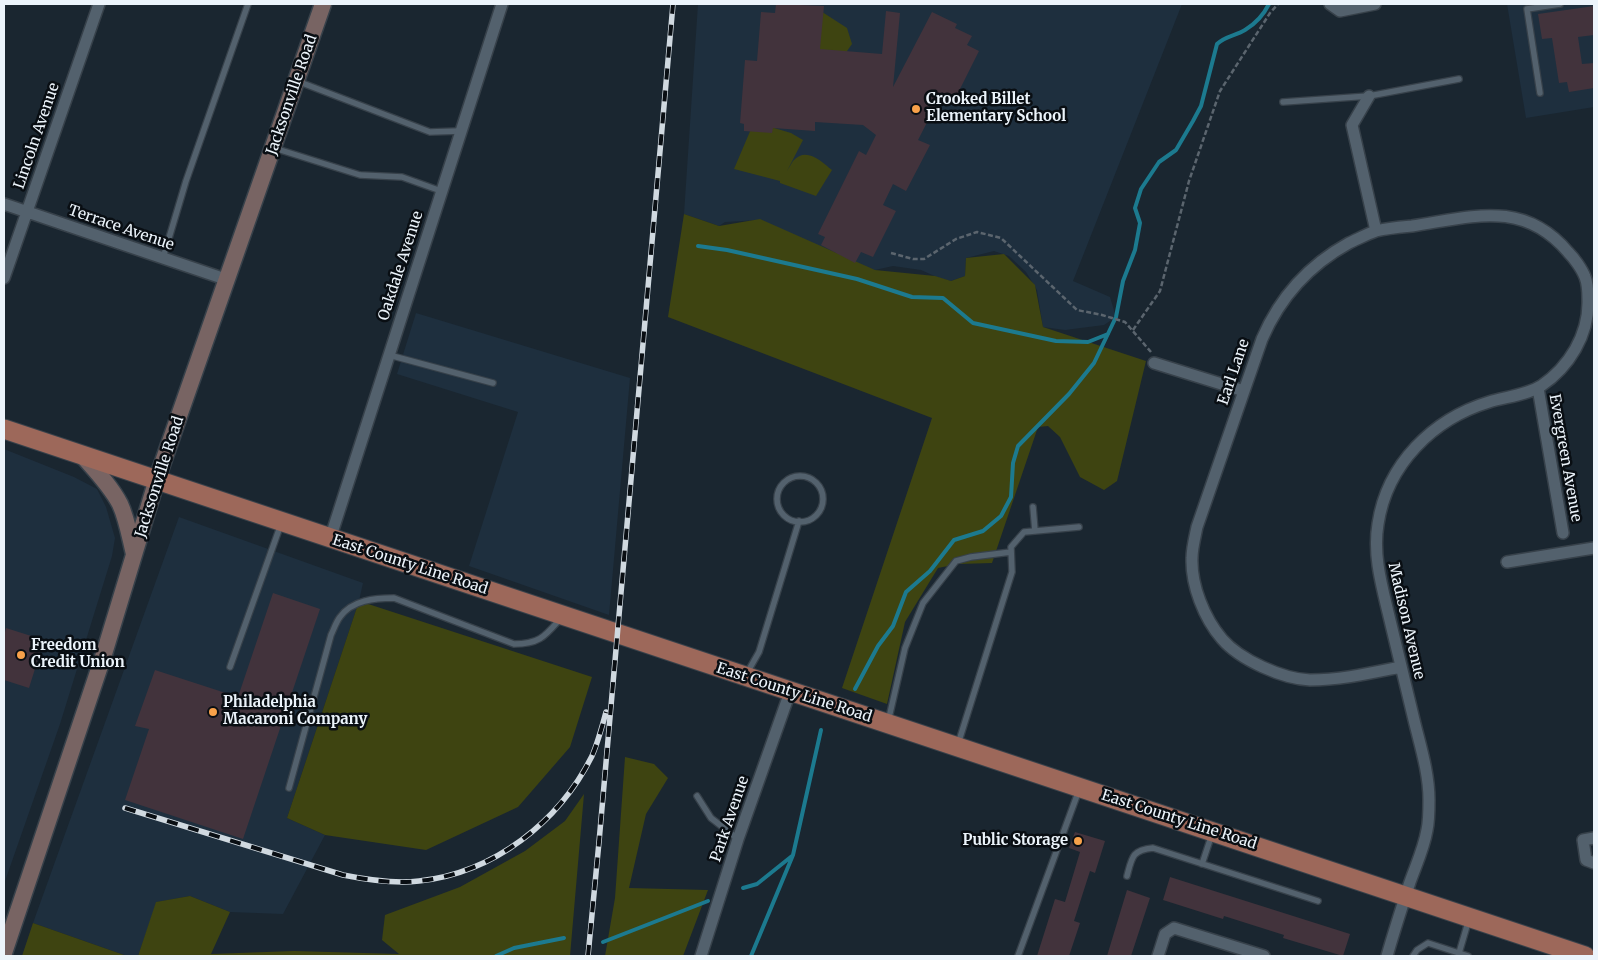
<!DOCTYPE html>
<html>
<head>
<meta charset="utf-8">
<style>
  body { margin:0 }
  #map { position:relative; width:1598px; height:960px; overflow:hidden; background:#1a2630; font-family:Merriweather,serif }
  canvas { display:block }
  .frame { position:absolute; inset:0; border:5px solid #ecf4fb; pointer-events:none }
</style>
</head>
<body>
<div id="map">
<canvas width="1598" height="960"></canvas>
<div class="frame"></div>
</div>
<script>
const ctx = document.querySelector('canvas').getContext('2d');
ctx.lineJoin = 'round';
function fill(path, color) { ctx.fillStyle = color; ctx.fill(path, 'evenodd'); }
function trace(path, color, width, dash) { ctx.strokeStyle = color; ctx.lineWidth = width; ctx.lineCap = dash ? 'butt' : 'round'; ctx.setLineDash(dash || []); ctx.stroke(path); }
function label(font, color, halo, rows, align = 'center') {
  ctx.font = font + ' Merriweather,serif'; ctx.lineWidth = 5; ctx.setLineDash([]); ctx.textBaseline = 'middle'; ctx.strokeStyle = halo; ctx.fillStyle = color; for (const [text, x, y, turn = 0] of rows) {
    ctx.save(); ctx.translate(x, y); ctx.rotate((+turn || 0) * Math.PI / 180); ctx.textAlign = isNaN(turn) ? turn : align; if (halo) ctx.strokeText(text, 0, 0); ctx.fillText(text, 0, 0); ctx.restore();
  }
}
fill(new Path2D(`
  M698,4H1182L1073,281L1110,297L1116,317L1104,325L1065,330L1043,327L1037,290L1026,272L1009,256L994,251L966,258L965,276L951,281L939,278L921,270L893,266L875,270L853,264L760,220L725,222L719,226L684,214Z
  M1507,4H1594V107L1526,118Z
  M416,313L630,378L609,615L469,566L518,412L397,374Z
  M4,449L74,477L97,489L106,507L115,538L112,556L60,724L4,884Z
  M179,517L363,583L359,601L287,818L325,835L283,914L230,912L190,896L157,902L138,956H127L33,923Z`), '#1e2f3e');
fill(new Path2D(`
  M816,8L847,28L852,44L835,68L812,53Z
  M754,122L791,133L803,140L787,171C789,168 791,164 793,161C806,146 821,161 832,170L816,196L780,183V181L734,169Z
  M684,214L719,226L760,219L875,270L935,276L951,281L965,276L966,258L1004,254L1035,285L1043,327L1146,361L1117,481L1104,490L1080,477L1060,437L1048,426L1038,427L992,563L958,564L938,568L905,622L887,704L842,688L932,418L668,317Z
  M359,601L592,677L570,747L518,807L426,850L325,835L287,818Z
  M625,757L654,764L668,778L646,814L629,888L708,890L683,956H605L615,898Z
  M584,794L570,956H138L156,902L190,896L230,912L211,954L294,951L399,954L382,940L385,915L460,887L525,851L565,821Z
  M33,923L127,956H22Z`), '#3e4411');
trace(new Path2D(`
  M698,246L727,250L857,279L912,297L943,298L973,323L1056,341L1088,342L1108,334
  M855,689L878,646L893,626L906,592L930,571L954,540L983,531L1001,516L1011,497L1013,463L1018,446L1069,394L1094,363L1116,317L1123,281L1135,250L1140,223L1135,208L1141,189L1159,162L1176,150L1193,121L1201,106L1217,44C1225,36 1235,36 1245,30C1255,24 1264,14 1269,4
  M743,888L757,884L792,856
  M603,942L708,901
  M496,956L514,948L564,938
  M751,956L793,855L821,730`), '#1c7a8f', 4);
fill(new Path2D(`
  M776,4L824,6L820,49L882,54L886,11L900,13L893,87L932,12L957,24L955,28L972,36L967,45L979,51L955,99L942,93L918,140L930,145L906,191L893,184L883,205L896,211L873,257L861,252L855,263L821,245L825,237L818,234L859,151L866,155L876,135L863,125L815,122V131L773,128L772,133L744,131V124L740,123L745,60L757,61L761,12L775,13Z
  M1594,6V35L1578,37L1582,64L1594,63V88L1569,92L1567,82L1559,83L1552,38L1542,39L1538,14Z
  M273,593L320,609L243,839L125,800L149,729L135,726L155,670L238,697Z
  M6,628L44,640L29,688L4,680V636Z
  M1075,832L1105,841L1095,873L1090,871L1074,921L1080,923L1069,956H1037L1055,899L1065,902L1080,852L1069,848Z
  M1170,877L1350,934L1343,956L1283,938L1284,935L1224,916L1223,919L1163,900Z
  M1127,890L1150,898L1131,956H1107Z`), '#42333c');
const service = new Path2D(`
  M297,81L430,132L460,131
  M1540,93L1527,9L1560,4
  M1283,102L1369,96L1459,79
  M274,148L360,175L402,177L441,191
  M163,258L186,181L248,4
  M389,355L493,383
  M777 499a23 23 0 1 1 46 0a23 23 0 1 1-46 0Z
  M1033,507L1035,531
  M230,667L281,524
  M747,673L759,652L799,521
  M888,722L905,648L923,603L956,561L971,557L1011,552
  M958,744L1012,572L1011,547L1024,532L1079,527
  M289,788L331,635C334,629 336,622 340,617C352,600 375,598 394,598L514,644C540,644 545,636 561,618
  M697,796L711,818L738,839
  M1202,864L1212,834
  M1127,876C1132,857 1132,850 1153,848L1318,901
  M1459,953L1469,919
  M1018,956L1079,790
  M1413,956L1417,950L1428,943L1468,956`);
const minor = new Path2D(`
  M1330,4L1340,11L1375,4
  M1369,96L1352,125L1376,231
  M4,204L228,280
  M4,278L99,4
  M1154,363L1244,391
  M1538,388L1563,533
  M330,539L502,4
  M1507,562L1594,548
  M1594,838L1583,840L1586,860L1594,863
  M701,956L738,839L790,692
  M1158,956L1165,934L1174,928L1264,956
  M1387,956C1394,931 1402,907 1410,882C1416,865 1424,848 1427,830C1429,821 1429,810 1429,800C1429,774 1421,748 1415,724C1406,687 1397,649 1388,612C1381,583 1373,554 1378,524C1387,464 1433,419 1489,402C1505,397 1527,395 1541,386C1569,367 1589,335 1588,300C1588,293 1588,284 1585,277C1582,269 1574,258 1568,252C1523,199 1472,217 1412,226C1401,227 1388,228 1376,231C1367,234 1358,239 1349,243C1309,265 1280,297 1262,339L1197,527C1195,537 1192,548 1192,558C1191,585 1204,618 1222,639C1240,660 1283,679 1310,680C1341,680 1371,673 1401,667`);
const secondary = new Path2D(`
  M81,454C95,470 110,485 120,504C127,519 130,538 134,554
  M4,953L104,654L157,479L323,4`);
const primary = new Path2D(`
  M4,429L1585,956`);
trace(service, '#37414a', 8);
trace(minor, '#37414a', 14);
trace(secondary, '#37414a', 19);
trace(primary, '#37414a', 21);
trace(new Path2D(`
  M891,253L913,259H924L956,239L977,232L1001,238L1077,310L1102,315L1125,322L1151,352
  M1133,330L1160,291L1189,181L1220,91L1270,13L1278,4`), '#5b656e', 2.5, [5, 2.5]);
trace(service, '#53616d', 5.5);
trace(minor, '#53616d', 11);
trace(secondary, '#786463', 16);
trace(primary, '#9d685a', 19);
const rail = new Path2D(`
  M125,808L343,875C368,880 394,884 419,881C494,873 559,822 592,756C598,742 602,727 606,712
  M588,956L599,842L673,4`);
trace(rail, '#d0d9e0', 5.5);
trace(rail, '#090e13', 4, [11]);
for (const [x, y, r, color] of [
  [916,109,5,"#f8a14a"],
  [21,655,5,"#f8a14a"],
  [213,712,5,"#f8a14a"],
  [1078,841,5,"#f8a14a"]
]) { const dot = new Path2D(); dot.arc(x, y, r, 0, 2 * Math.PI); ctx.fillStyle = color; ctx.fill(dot); trace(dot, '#090e13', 2); }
label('15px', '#ecf4fb', '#090e13', [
  ["Jacksonville Road",292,95,-71],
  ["Lincoln Avenue",37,136,-71],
  ["Terrace Avenue",121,228,19],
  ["Oakdale Avenue",401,266,-72],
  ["Earl Lane",1234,372,-71],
  ["Evergreen Avenue",1565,458,80],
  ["Jacksonville Road",160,477,-72],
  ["East County Line Road",410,565,18],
  ["Madison Avenue",1406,621,77],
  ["East County Line Road",794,693,18],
  ["Park Avenue",730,819,-71],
  ["East County Line Road",1179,820,18]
]);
label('bold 15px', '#ecf4fb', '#090e13', [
  ["Crooked Billet",926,100],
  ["Elementary School",926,117],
  ["Freedom",31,646],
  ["Credit Union",31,663],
  ["Philadelphia",223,703],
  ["Macaroni Company",223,720],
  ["Public Storage",1068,841,"right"]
], 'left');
</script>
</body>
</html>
